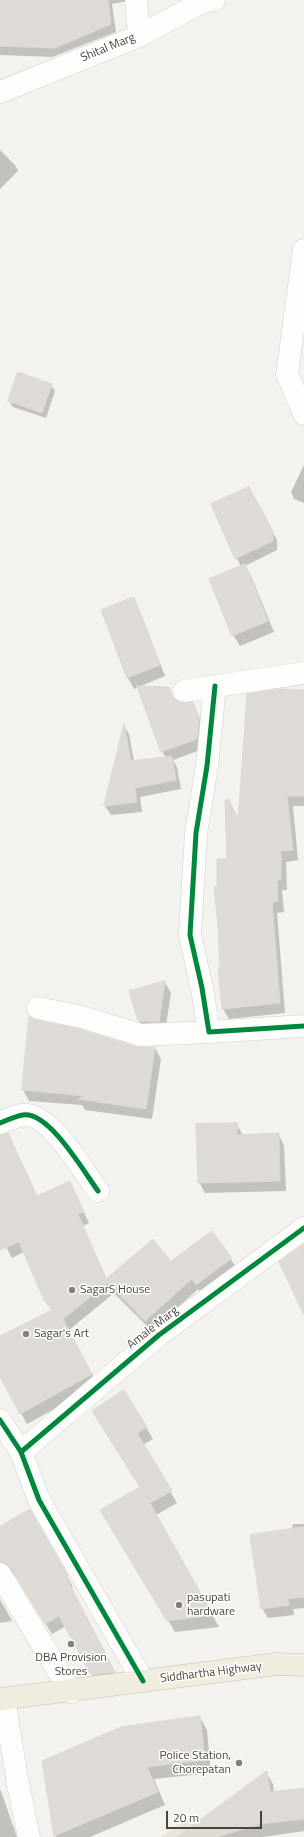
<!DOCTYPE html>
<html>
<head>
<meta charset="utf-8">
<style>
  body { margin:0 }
  #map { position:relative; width:304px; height:1837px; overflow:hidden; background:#f4f2ee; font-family:"Titillium Web",sans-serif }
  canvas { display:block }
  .scale { position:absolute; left:166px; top:1811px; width:96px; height:18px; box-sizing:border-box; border:2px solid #4b4439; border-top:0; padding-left:5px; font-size:12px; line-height:14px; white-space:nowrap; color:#4b4439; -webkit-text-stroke:3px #fff; paint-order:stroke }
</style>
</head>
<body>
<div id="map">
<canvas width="304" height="1837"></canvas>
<div class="scale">20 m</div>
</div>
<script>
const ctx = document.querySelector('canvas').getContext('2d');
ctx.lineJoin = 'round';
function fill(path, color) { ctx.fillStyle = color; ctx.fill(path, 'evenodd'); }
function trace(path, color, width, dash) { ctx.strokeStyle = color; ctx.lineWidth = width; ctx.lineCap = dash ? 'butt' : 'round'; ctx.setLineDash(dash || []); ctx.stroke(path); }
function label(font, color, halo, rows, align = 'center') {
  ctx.font = font + ' "Titillium Web",sans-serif'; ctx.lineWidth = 3; ctx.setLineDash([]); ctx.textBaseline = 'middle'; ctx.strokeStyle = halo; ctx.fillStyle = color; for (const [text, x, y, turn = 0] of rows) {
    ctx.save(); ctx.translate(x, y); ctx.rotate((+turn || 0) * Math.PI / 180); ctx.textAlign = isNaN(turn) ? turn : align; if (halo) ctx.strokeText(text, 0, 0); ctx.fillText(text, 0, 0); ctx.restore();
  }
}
fill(new Path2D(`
  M192,1815L208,1837H161Z`), '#eae5da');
fill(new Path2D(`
  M0,0H132L112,4L116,32L52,57L0,55Z
  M0,150L15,165L18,171L0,189Z
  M51,385L55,391L46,418L13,407L9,401Z
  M304,465V503L294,499L291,492Z
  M254,497L277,540V550L245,566L251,576L274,632L240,646L233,635L211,579L241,567L212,504Z
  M133,598L139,609L165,676L134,689L128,678L102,611Z
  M168,688L175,701L179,703H192L198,714L205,731L203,749L173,760L177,767L181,789L140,797L142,812L111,815L105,806L124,726L129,734L134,761L166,758L162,751Z
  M304,691V806H293L298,860L286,862L287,890H282L284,912L277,913L285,1013L229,1019L223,1009L218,888L228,860L229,800L239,821Z
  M165,982L171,993L165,1032H145L139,1021Z
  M137,1048H155L161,1059L152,1119L85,1110L82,1105L29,1101L23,1090Z
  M236,1124L243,1135L278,1134L284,1145L286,1191L205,1193L199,1182Z
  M8,1135L37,1197L69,1182L89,1223L83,1226L107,1280L171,1262L212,1232L238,1270L203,1295L198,1289L152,1331L114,1293L68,1331L98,1385L27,1424L0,1375V1338L52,1312L24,1252L12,1258L5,1245L0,1247V1139Z
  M100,1423L146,1427L153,1439L143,1445L177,1503L156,1515L219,1627L175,1632L108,1521L141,1487Z
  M29,1510L73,1587L71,1588L120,1683L98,1685L66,1626L52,1634L18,1578L13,1574L6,1572L0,1574V1528Z
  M293,1524H304V1608L293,1609L294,1615L268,1618L262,1608L292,1529Z
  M0,1600L6,1610L12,1621L0,1623Z
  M200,1717L207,1730L211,1773L154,1779L165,1805L90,1837H56L43,1761Z
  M266,1772L273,1784L274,1792L304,1789V1831L263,1837H179Z
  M0,1790L1,1791L17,1837H0Z`), '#0003');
const building = new Path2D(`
  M0,0H108L111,24L55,48L0,46Z
  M18,372L52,384L42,413L8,401Z
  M249,487L273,531V541L235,559L211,504Z
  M245,564L268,621L232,636L209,579Z
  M134,597L160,665L127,678L101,610Z
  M137,686L169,687L173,698L179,702H193L199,719L197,739L161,752Z
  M280,689L304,690V796H287L293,850L281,851V880H277L278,901L272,902L280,1003L222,1009L218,968H220L218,927L214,887H217V859H227L225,800L229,799L238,821L247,694Z
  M124,724L131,761L172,756L176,780L135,788L137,802L104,806Z
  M165,981L159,1022L138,1021L129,991Z
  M29,1017L36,1020L79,1029L137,1047H155L146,1109L78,1099L85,1096L22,1090Z
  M237,1123V1135L279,1133L280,1181L198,1183L196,1124Z
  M8,1133L37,1196L70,1181L84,1212L78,1214L106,1279L153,1239L171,1261L212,1231L232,1258L196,1285L192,1279L145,1321L108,1283L63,1319L92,1374L20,1414L0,1377V1336L52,1310L44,1300L19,1242L0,1250V1135Z
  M304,1244V1315L279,1262Z
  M124,1390L147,1427L137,1433L172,1491L150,1503L213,1615L167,1621L100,1510L140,1487L92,1411Z
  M30,1509L68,1576L66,1577L115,1672L91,1675L59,1616L45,1624L11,1568L6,1563L0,1562V1527Z
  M304,1527V1597L288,1599L289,1605L261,1609L250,1535Z
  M200,1716L205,1760L147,1767L158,1792L54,1836L42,1761L121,1727Z
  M267,1771L270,1792L304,1788V1819L260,1824L217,1837H177Z`);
fill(building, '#dedbd6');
trace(building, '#dcd9d4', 1);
const minor = new Path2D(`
  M136,0L139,36
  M0,92L139,36L202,2L214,0
  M304,250L287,374L304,414
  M215,686L207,766L196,833L190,935L202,988L209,1032L304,1026
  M184,691L304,673
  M38,1008L82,1017L141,1035L209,1032
  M0,1123C7,1120 16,1116 23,1115C49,1111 84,1172 98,1191
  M0,1420L21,1452L39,1500L143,1681
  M21,1452L159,1335L304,1228
  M0,1574L71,1692
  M4,1699L18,1784L29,1837`);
const trunk = new Path2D(`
  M0,1699L277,1664L304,1665`);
trace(minor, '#d2d0cb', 23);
trace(trunk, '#ccbfa9', 23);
trace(minor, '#fdfdfc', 22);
trace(trunk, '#f0ece0', 22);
trace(new Path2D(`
  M215,686L207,766L196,833L190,935L202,988L209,1032L304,1026
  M0,1123C7,1120 16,1116 23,1115C49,1111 84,1172 98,1191
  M0,1420L21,1452L39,1500L143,1681
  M21,1452L159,1335L304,1228`), '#00873e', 5);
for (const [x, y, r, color] of [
  [72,1290,4,"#868178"],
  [26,1334,4,"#868178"],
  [179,1605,4,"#868178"],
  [71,1644,4,"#868178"],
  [239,1763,4,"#868178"]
]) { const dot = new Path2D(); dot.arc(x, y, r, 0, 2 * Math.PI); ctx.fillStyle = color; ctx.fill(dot); trace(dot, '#fff', 1.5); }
label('12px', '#4b4439', '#fff', [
  ["Shital Marg",108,48,-22],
  ["Amale Marg",153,1328,-38],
  ["Siddhartha Highway",211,1673,-7]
]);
label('12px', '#4b4439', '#fff', [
  ["SagarS House",80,1290],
  ["Sagar's Art",34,1334],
  ["pasupati",187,1598],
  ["hardware",187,1612],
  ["DBA Provision",71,1658,"center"],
  ["Stores",71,1672,"center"],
  ["Police Station,",231,1756,"right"],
  ["Chorepatan",231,1770,"right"]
], 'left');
</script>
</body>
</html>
